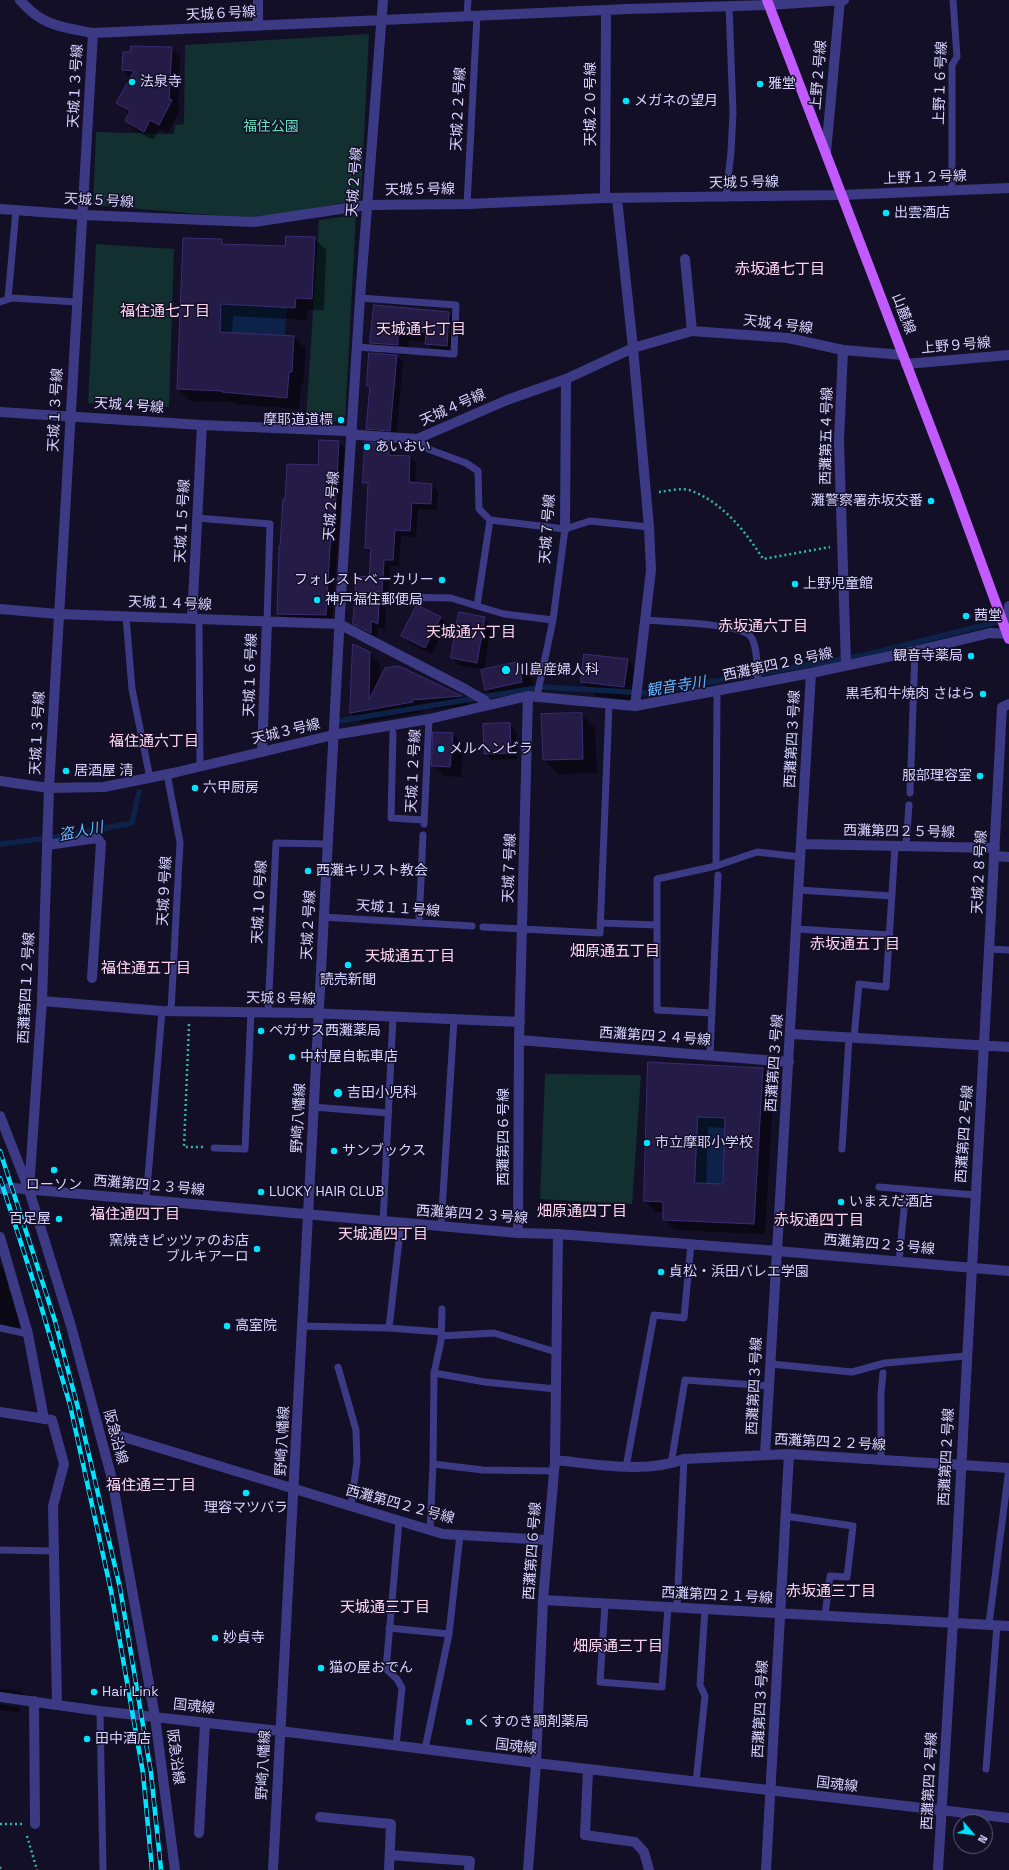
<!DOCTYPE html>
<html>
<head>
<meta charset="utf-8">
<style>
  body { margin:0 }
  #map { position:relative; width:1009px; height:1870px; overflow:hidden; background:#130f26; font-family:"Space Grotesk",sans-serif }
  canvas { display:block }
  .north { position:absolute; left:953px; top:1814px; width:40px; height:40px; box-sizing:border-box; background:#130f26; border:1px solid #625e7d; border-radius:50%; rotate:118deg; font-size:11px; font-weight:700; line-height:16px; text-align:center; color:#d9d4ff }
  .north::after { content:''; display:block; margin:auto; width:14px; height:18px; background:#00e5ff; clip-path:polygon(50% 0,100% 100%,50% 72%,0 100%) }
</style>
</head>
<body>
<div id="map">
<canvas width="1009" height="1870"></canvas>
<div class="north">N</div>
</div>
<script>
const ctx = document.querySelector('canvas').getContext('2d');
ctx.lineJoin = 'round';
function fill(path, color) { ctx.fillStyle = color; ctx.fill(path, 'evenodd'); }
function trace(path, color, width, dash) { ctx.strokeStyle = color; ctx.lineWidth = width; ctx.lineCap = dash ? 'butt' : 'round'; ctx.setLineDash(dash || []); ctx.stroke(path); }
function label(font, color, halo, rows, align = 'center') {
  ctx.font = font + ' "Space Grotesk","Noto Sans JP",sans-serif'; ctx.lineWidth = 3; ctx.setLineDash([]); ctx.textBaseline = 'middle'; ctx.strokeStyle = halo; ctx.fillStyle = color; for (const [text, x, y, turn = 0] of rows) {
    ctx.save(); ctx.translate(x, y); ctx.rotate((+turn || 0) * Math.PI / 180); ctx.textAlign = isNaN(turn) ? turn : align; if (halo) ctx.strokeText(text, 0, 0); ctx.fillText(text, 0, 0); ctx.restore();
  }
}
fill(new Path2D(`
  M369,34L361,198L348,202L281,214L247,218L93,205L96,132L174,134L175,125L184,124L185,45Z
  M356,215L345,422L306,418L319,220Z
  M96,244L174,249L169,407L88,403Z
  M545,1074L641,1075L632,1204L540,1199Z`), '#12302f');
fill(new Path2D(`
  M221,304L287,308L285,335L220,332Z
  M698,1117L725,1118L723,1184L695,1183Z`), '#0c2248');
fill(new Path2D(`
  M171,48L180,57L178,108L180,110L168,133L160,129L153,140L135,130L126,121L129,114L117,103L131,78L123,70Z
  M314,238L326,250L324,310H307V320L233,316L232,333L294,337L306,349L303,384H301L299,409L235,404L233,402L190,401L178,389L222,240L227,245L286,247Z
  M374,306L449,313L460,324L457,356L437,354L426,342L409,340L408,355L395,354L403,362L396,437L374,435L367,429L371,388L368,385L384,355L371,343Z
  M339,442L345,448L332,620L283,619L278,613Z
  M389,445L395,451V456H410L416,463L415,484L432,485L438,491L437,510L418,509L416,537L401,536L399,566H390L388,598L362,597L356,591L370,578L371,554L366,548L369,488L364,482Z
  M356,602L379,603L386,610L385,630L378,627L377,639L362,631L355,624Z
  M440,617L447,624L432,654L409,643L402,636Z
  M484,618L491,625L484,670L518,663L532,678L536,697L500,704L486,690L482,669L459,665L452,658Z
  M370,653L380,664V680L399,667L462,696L471,706L422,710L423,712L362,723L351,713Z
  M627,660L641,674L638,701L596,696L582,682Z
  M581,714L595,728L597,773L558,774L544,760Z
  M509,724L516,731L517,759L492,760L485,753Z
  M453,734L463,745L461,777L444,776L433,766Z
  M649,1063L763,1069L774,1080L765,1234L675,1230L664,1219V1212H656L645,1201ZM708,1127L726,1128L724,1185H706Z
  M0,1265L10,1275L8,1289L17,1298L22,1317L21,1331L0,1328Z
  M0,1689L20,1691L24,1695L0,1697Z
  M0,1704L18,1707L22,1713L0,1710Z`), '#0007');
trace(new Path2D(`
  M339,721L543,687L647,693L865,655L1005,620
  M0,844L57,837L132,823L139,792`), '#0c2248', 5.5);
const building = new Path2D(`
  M131,46L172,47L169,99L172,100L159,125L150,120L144,132L125,121L130,111L116,103L134,71L122,70L123,52H130Z
  M286,236L315,237L312,299L296,298L295,308L221,304L220,332L294,336L292,372H289L287,398L222,392V391L177,389L183,238L222,239V244L285,246Z
  M374,305L449,312L447,346L425,344L426,332L398,330V345L370,343Z
  M369,353L397,355L390,431L366,429L370,386H367Z
  M319,440L339,441L335,514H333L330,548L326,615L277,614L279,546H280L283,499H285L287,464L318,465Z
  M365,442L389,444V455L410,456L409,482L432,484L431,504L412,503L410,531L395,530L393,560H384L382,592L355,591L356,576L369,577L371,549L365,548L368,483H363Z
  M355,601L379,602L378,624L371,621V633L353,624Z
  M417,605L441,617L425,648L401,636Z
  M459,612L485,617L477,663L451,658Z
  M353,644L370,652L369,700L385,668L399,666L462,696L412,700L413,702L350,713Z
  M584,654L628,659L624,687L581,682Z
  M518,662L522,682L485,690L481,670Z
  M582,713L583,759L543,760L541,714Z
  M510,723L511,753L484,754L483,724Z
  M433,732L453,733L450,767L432,766Z
  M648,1062L763,1068L754,1224L663,1220V1202L644,1201ZM698,1117L725,1118L723,1184L695,1183Z`);
fill(building, '#241b47');
trace(building, '#3b2d73', 1);
trace(new Path2D(`
  M659,492C669,491 682,487 692,491C723,503 746,532 763,559L830,547
  M189,1024L184,1147H204
  M0,1824H23
  M27,1836L37,1870
  M0,1867L1,1870`), '#2fb8b0', 2.5, [2, 3]);
trace(new Path2D(`
  M467,16L468,0
  M952,191V65L957,57L953,0
  M726,197L731,152L733,113L729,6
  M467,204L477,16
  M8,299L16,210
  M0,302L12,298L77,302
  M357,347L454,354L456,305L360,298
  M417,439L428,449L466,463L478,471L479,509L490,520L565,529L590,521L649,527
  M197,518L270,524L267,622
  M341,596L451,598L477,606L490,520
  M477,606L504,614L553,620
  M126,617L132,689L150,778
  M199,619L200,767
  M645,620C665,622 738,623 750,636C758,643 757,673 758,684
  M537,696L553,620L565,529
  M393,733L391,818L424,820
  M167,774L180,842L171,1011
  M910,793L915,651
  M424,824L429,719
  M906,846L909,805
  M716,866L717,691
  M799,890L892,896
  M323,917L472,926
  M419,923L423,835
  M600,923L657,925
  M483,927L600,933L609,704
  M797,929L890,935
  M990,949L1009,950
  M268,1013L276,843L327,844
  M712,1013L657,1010V879L716,866L757,852L801,857
  M854,1038L859,984L886,987L895,846
  M710,1055L718,875
  M313,1107L388,1113
  M214,1148L245,1149L251,1012
  M842,1149L849,1038
  M879,1187L975,1195
  M146,1200L162,1011
  M383,1222L393,1017
  M441,1227L454,1020
  M899,1261L906,1189
  M302,1326L389,1328L401,1223
  M0,1328L28,1334
  M389,1328L441,1332
  M441,1336L494,1333L556,1352
  M771,1364L852,1372L885,1363L966,1356
  M338,1367L356,1430L357,1461L351,1507
  M434,1373L485,1382L556,1389
  M881,1460V1393L883,1373
  M433,1464L483,1470L554,1471
  M671,1464L685,1380L769,1386
  M626,1467L654,1315L684,1318L691,1244
  M785,1516L853,1526L847,1577L830,1576L825,1615
  M430,1530L433,1464L434,1373L441,1341L442,1309
  M0,1550L53,1551
  M605,1604L600,1682L662,1687L668,1607
  M677,1607L684,1459
  M989,1624L1009,1468
  M389,1628L449,1634
  M100,1711L103,1870
  M396,1746L402,1688L397,1679L386,1669L399,1521
  M425,1749L449,1634L460,1535
  M986,1769L997,1625
  M696,1782L705,1696L700,1685L705,1609`), '#3d3a85', 7);
trace(new Path2D(`
  M20,0C42,26 61,27 93,33L628,9L769,5L844,0
  M258,0V26
  M826,152L840,0
  M605,198L606,10
  M617,199L633,348L649,527L651,570L635,706
  M0,209L83,215L254,222L367,205L467,204L605,198L842,195L1009,188
  M685,259L692,331
  M843,350L839,441L846,665
  M906,364L1009,355
  M0,412L202,425L346,431L351,432L358,435L417,439L507,400L566,379L633,348L692,331L788,338L843,350L903,355
  M565,529L566,379
  M0,609L58,614L339,624L465,689L484,700L488,705
  M192,619L202,425
  M1007,634L1009,606
  M262,752L267,622
  M0,781L49,788L104,787L173,773L333,735L429,719L528,696L635,706L811,673L915,651L990,633L1009,634
  M802,844L995,848
  M47,845L97,838L101,843L92,978
  M994,856L1009,857
  M42,1001L162,1011L310,1013L520,1022
  M791,1034L1009,1047
  M519,1040L789,1062
  M0,1116L29,1190L71,1326L112,1479L155,1717L175,1870
  M0,1189L13,1188L518,1233L558,1234L777,1251L1009,1271
  M29,1190L42,1001L49,788L93,33
  M518,1233L519,1040L528,696
  M0,1237L28,1334L44,1419
  M0,1412L52,1420L64,1464L53,1506L57,1704
  M117,1435L443,1534L548,1540
  M765,1454L811,673
  M555,1460C595,1464 646,1474 684,1459L789,1454L1009,1468
  M543,1600L1009,1626
  M0,1697L100,1711L280,1731L536,1763L1009,1818
  M34,1701L35,1824
  M588,1770L585,1835L635,1842L644,1852L649,1870
  M320,1817L391,1824L389,1870
  M199,1833L205,1723
  M390,1855L470,1861L469,1870
  M273,1870L341,596L360,298L383,0
  M528,1870L536,1763L543,1600L555,1460L558,1234
  M766,1870L789,1454
  M938,1870L953,1622L1002,707L1009,704`), '#3d3a85', 10);
trace(new Path2D(`
  M767,0L952,483L1009,639`), '#c25bff', 10);
const rail = new Path2D(`
  M0,1151L55,1321L78,1408L120,1588L151,1773L161,1870
  M0,1178L39,1299L70,1405L111,1591L143,1773L152,1870`);
trace(rail, '#00e5ff', 4.5);
trace(rail, '#130f26', 3, [9]);
for (const [x, y, r, color] of [
  [132,82,4,"#00e5ff"],
  [760,84,4,"#00e5ff"],
  [626,101,4,"#00e5ff"],
  [886,213,4,"#00e5ff"],
  [341,420,4,"#00e5ff"],
  [367,447,4,"#00e5ff"],
  [931,501,4,"#00e5ff"],
  [442,580,4,"#00e5ff"],
  [795,584,4,"#00e5ff"],
  [317,600,4,"#00e5ff"],
  [966,616,4,"#00e5ff"],
  [971,656,4,"#00e5ff"],
  [506,670,5,"#00e5ff"],
  [983,694,4,"#00e5ff"],
  [441,749,4,"#00e5ff"],
  [66,771,4,"#00e5ff"],
  [980,776,4,"#00e5ff"],
  [195,788,4,"#00e5ff"],
  [308,871,4,"#00e5ff"],
  [348,965,4,"#00e5ff"],
  [261,1031,4,"#00e5ff"],
  [292,1057,4,"#00e5ff"],
  [338,1093,5,"#00e5ff"],
  [647,1143,4,"#00e5ff"],
  [334,1151,4,"#00e5ff"],
  [54,1170,4,"#00e5ff"],
  [261,1192,4,"#00e5ff"],
  [841,1202,4,"#00e5ff"],
  [59,1219,4,"#00e5ff"],
  [257,1249,4,"#00e5ff"],
  [661,1272,4,"#00e5ff"],
  [227,1326,4,"#00e5ff"],
  [246,1493,4,"#00e5ff"],
  [215,1638,4,"#00e5ff"],
  [321,1668,4,"#00e5ff"],
  [94,1692,4,"#00e5ff"],
  [469,1722,4,"#00e5ff"],
  [87,1739,4,"#00e5ff"]
]) { const dot = new Path2D(); dot.arc(x, y, r, 0, 2 * Math.PI); ctx.fillStyle = color; ctx.fill(dot); trace(dot, '#130f26', 1.5); }
label('14px', '#d9d4ff', '#130f26', [
  ["天城６号線",221,14,-3],
  ["上野２号線",819,75,-85],
  ["上野１６号線",941,83,-88],
  ["天城１３号線",76,86,-87],
  ["天城２０号線",591,104,-90],
  ["天城２２号線",459,109,-87],
  ["上野１２号線",925,178,-2],
  ["天城２号線",355,182,-86],
  ["天城５号線",744,183,-1],
  ["天城５号線",420,190,-1],
  ["天城５号線",99,201,3],
  ["山麓線",903,314,69],
  ["天城４号線",778,325,7],
  ["上野９号線",956,346,-5],
  ["天城４号線",129,406,4],
  ["天城４号線",453,408,-24],
  ["天城１３号線",56,410,-87],
  ["西灘第五４号線",827,436,-89],
  ["天城２号線",332,506,-86],
  ["天城１５号線",183,521,-87],
  ["天城７号線",548,529,-86],
  ["天城１４号線",170,604,2],
  ["西灘第四２８号線",778,665,-12],
  ["天城１６号線",251,675,-88],
  ["天城３号線",286,732,-13],
  ["天城１３号線",38,733,-87],
  ["西灘第四３号線",793,739,-87],
  ["天城１２号線",414,771,-87],
  ["西灘第四２５号線",899,832,1],
  ["天城７号線",510,868,-88],
  ["天城２８号線",980,872,-87],
  ["天城９号線",165,891,-87],
  ["天城１０号線",260,902,-87],
  ["天城１１号線",398,909,4],
  ["天城２号線",309,925,-87],
  ["西灘第四１２号線",27,988,-87],
  ["天城８号線",281,999,1],
  ["西灘第四２４号線",655,1037,4],
  ["西灘第四３号線",775,1063,-86],
  ["野崎八幡線",299,1118,-87],
  ["西灘第四２号線",965,1134,-86],
  ["西灘第四６号線",504,1137,-90],
  ["西灘第四２３号線",149,1186,5],
  ["西灘第四２３号線",472,1215,4],
  ["西灘第四２３号線",879,1245,5],
  ["西灘第四３号線",755,1386,-87],
  ["阪急沿線",115,1437,75],
  ["野崎八幡線",283,1441,-87],
  ["西灘第四２２号線",830,1443,3],
  ["西灘第四２号線",947,1457,-87],
  ["西灘第四２２号線",400,1505,15],
  ["西灘第四６号線",533,1551,-86],
  ["西灘第四２１号線",717,1596,3],
  ["国魂線",194,1707,6],
  ["西灘第四３号線",761,1709,-87],
  ["国魂線",516,1747,7],
  ["阪急沿線",175,1757,83],
  ["野崎八幡線",264,1765,-87],
  ["西灘第四２号線",930,1781,-87],
  ["国魂線",837,1785,7]
]);
label('14px', '#d9d4ff', '#130f26', [
  ["法泉寺",140,82],
  ["雅堂",768,84],
  ["メガネの望月",634,101],
  ["出雲酒店",894,213],
  ["摩耶道道標",333,420,"right"],
  ["あいおい",375,447],
  ["灘警察署赤坂交番",923,501,"right"],
  ["フォレストベーカリー",434,580,"right"],
  ["上野児童館",803,584],
  ["神戸福住郵便局",325,600],
  ["茜堂",974,616],
  ["観音寺薬局",963,656,"right"],
  ["川島産婦人科",515,670],
  ["黒毛和牛焼肉 さはら",975,694,"right"],
  ["メルヘンビラ",449,749],
  ["居酒屋 清",74,771],
  ["服部理容室",972,776,"right"],
  ["六甲厨房",203,788],
  ["西灘キリスト教会",316,871],
  ["読売新聞",348,980,"center"],
  ["ペガサス西灘薬局",269,1031],
  ["中村屋自転車店",300,1057],
  ["吉田小児科",347,1093],
  ["市立摩耶小学校",655,1143],
  ["サンブックス",342,1151],
  ["ローソン",54,1185,"center"],
  ["LUCKY HAIR CLUB",269,1192],
  ["いまえだ酒店",849,1202],
  ["百足屋",51,1219,"right"],
  ["窯焼きピッツァのお店",249,1241,"right"],
  ["ブルキアーロ",249,1257,"right"],
  ["貞松・浜田バレエ学園",669,1272],
  ["高室院",235,1326],
  ["理容マツバラ",246,1508,"center"],
  ["妙貞寺",223,1638],
  ["猫の屋おでん",329,1668],
  ["Hair Link",102,1692],
  ["くすのき調剤薬局",477,1722],
  ["田中酒店",95,1739]
], 'left');
label('14px', '#5fe0c0', '#130f26', [
  ["福住公園",271,127]
]);
label('15px', '#ffd6f0', '#130f26', [
  ["赤坂通七丁目",780,270],
  ["福住通七丁目",165,312],
  ["天城通七丁目",421,330],
  ["赤坂通六丁目",763,627],
  ["天城通六丁目",471,633],
  ["福住通六丁目",154,742],
  ["赤坂通五丁目",855,945],
  ["畑原通五丁目",615,952],
  ["天城通五丁目",410,957],
  ["福住通五丁目",146,969],
  ["畑原通四丁目",582,1212],
  ["福住通四丁目",135,1215],
  ["赤坂通四丁目",819,1221],
  ["天城通四丁目",383,1235],
  ["福住通三丁目",151,1486],
  ["赤坂通三丁目",831,1592],
  ["天城通三丁目",385,1608],
  ["畑原通三丁目",618,1647]
]);
label('italic 15px', '#62b6ff', '#130f26', [
  ["観音寺川",676,687,-9],
  ["盗人川",81,832,-11]
]);
</script>
</body>
</html>
